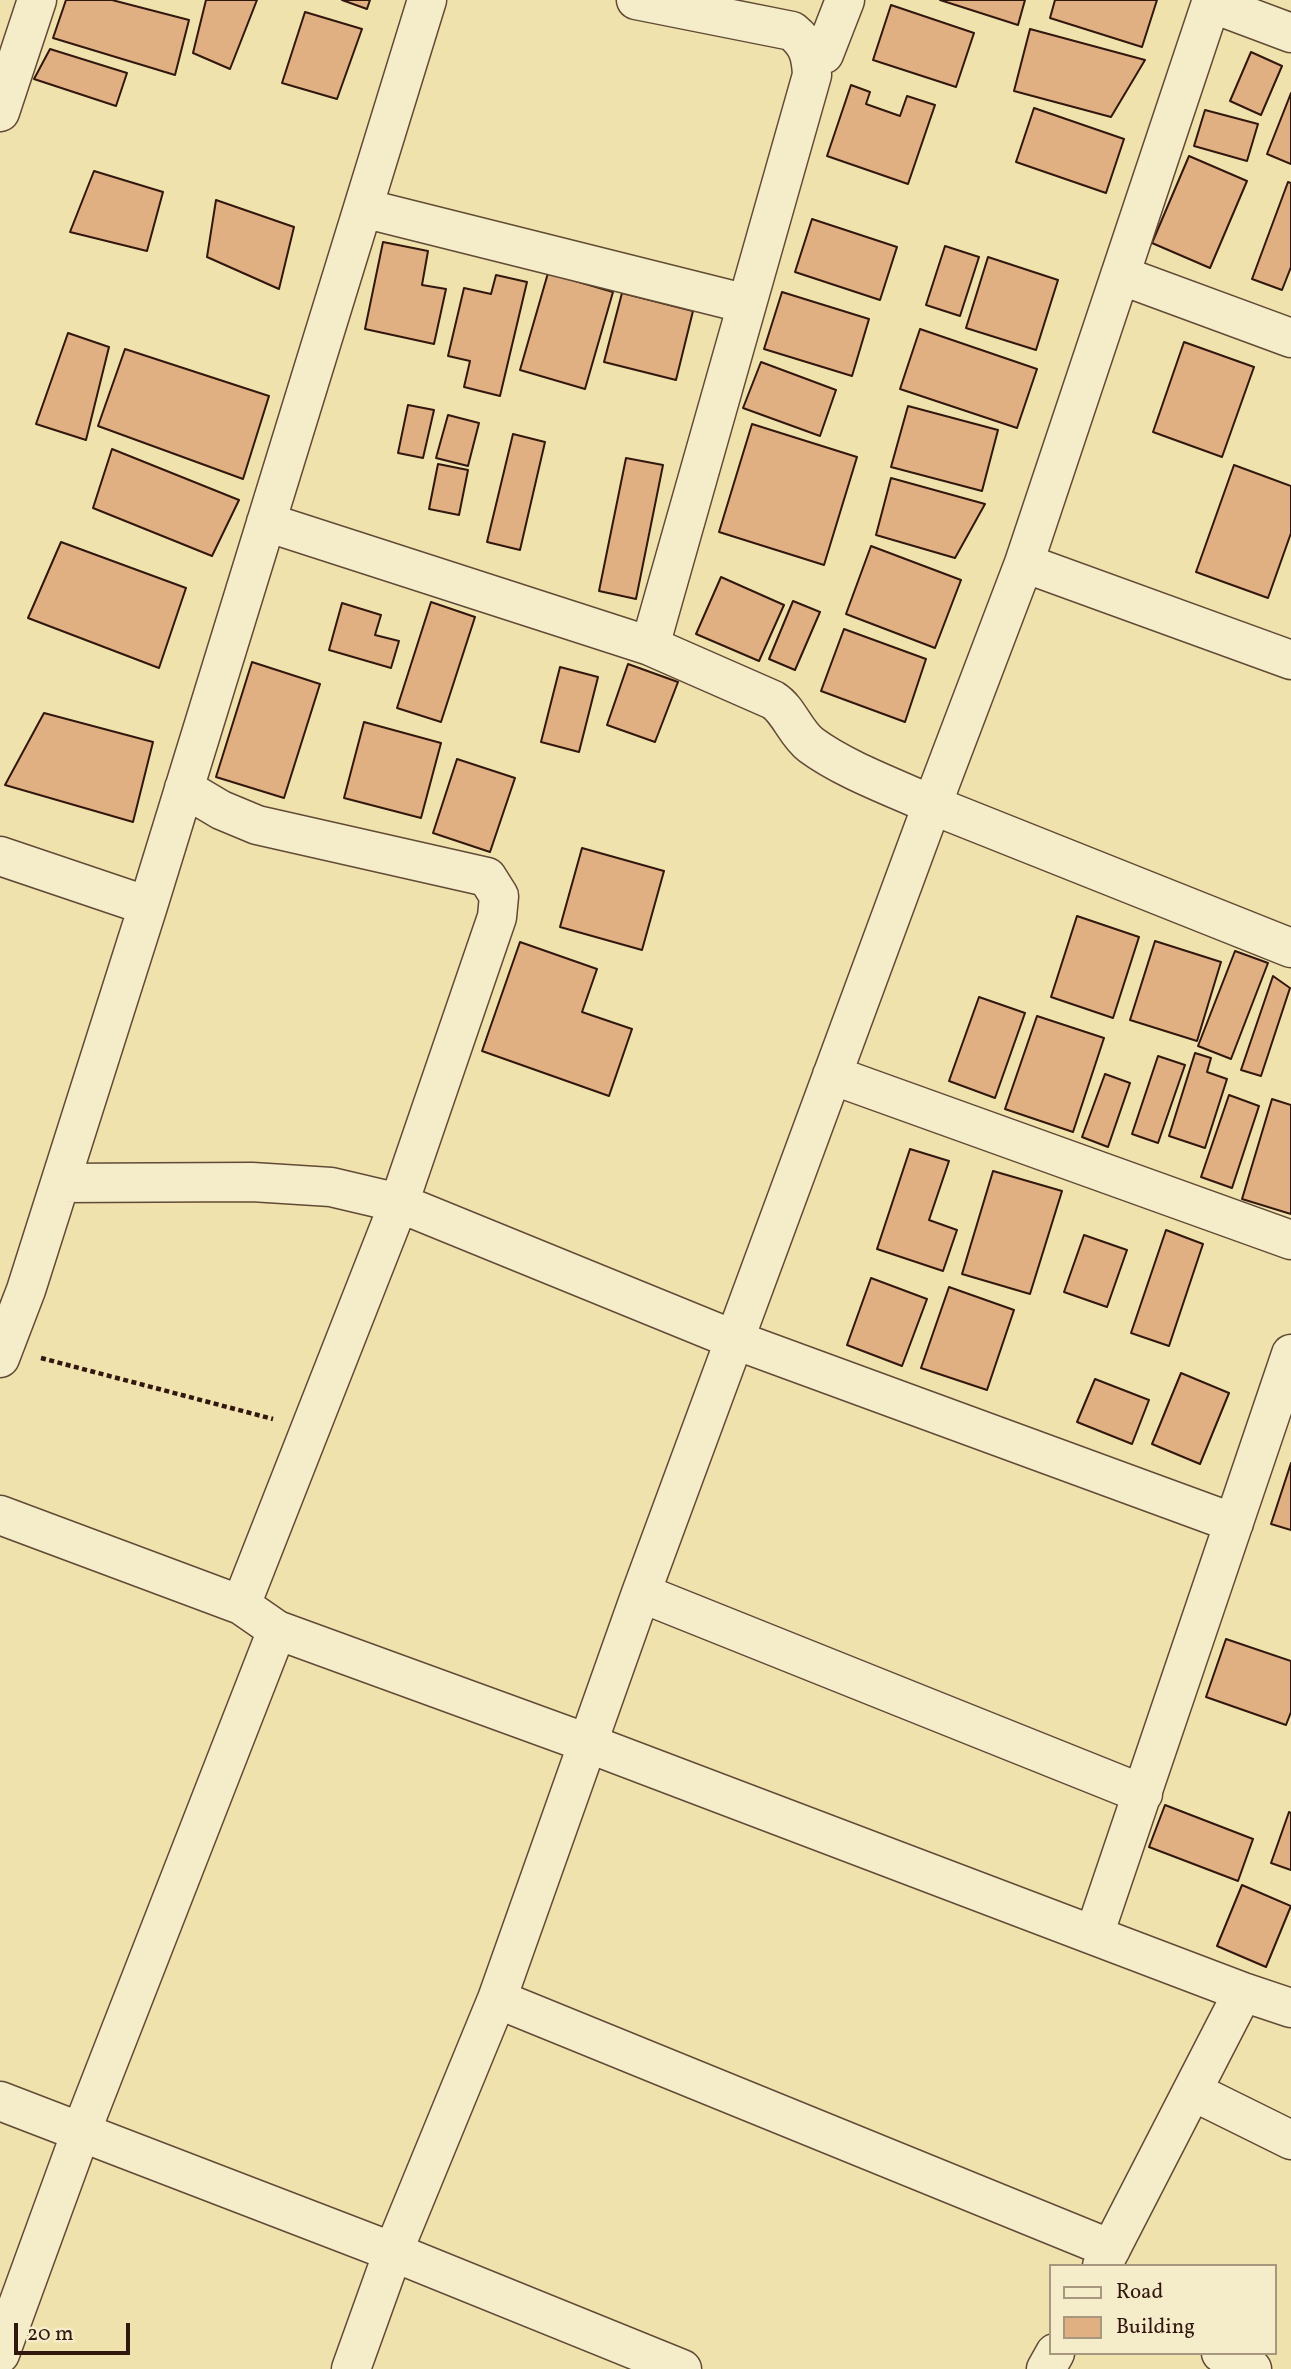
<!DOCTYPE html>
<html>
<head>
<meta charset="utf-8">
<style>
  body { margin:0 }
  #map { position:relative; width:1291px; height:2369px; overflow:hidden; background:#f0e2ad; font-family:Vollkorn,serif }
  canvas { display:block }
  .legend { position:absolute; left:1049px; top:2264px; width:228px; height:91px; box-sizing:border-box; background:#f5ecca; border:2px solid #a7977f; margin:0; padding:9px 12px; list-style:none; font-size:21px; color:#31170e }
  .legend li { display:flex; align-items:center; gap:14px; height:35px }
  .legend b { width:35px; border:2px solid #a7977f }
  .scale { position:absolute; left:14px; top:2323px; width:116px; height:32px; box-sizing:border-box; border:4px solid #31170e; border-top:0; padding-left:9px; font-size:21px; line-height:24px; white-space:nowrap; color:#31170e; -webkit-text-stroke:5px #f5ecca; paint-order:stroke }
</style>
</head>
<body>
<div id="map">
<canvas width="1291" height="2369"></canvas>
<ul class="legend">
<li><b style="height:9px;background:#f5ecca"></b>Road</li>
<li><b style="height:19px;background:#e0af82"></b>Building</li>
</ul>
<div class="scale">20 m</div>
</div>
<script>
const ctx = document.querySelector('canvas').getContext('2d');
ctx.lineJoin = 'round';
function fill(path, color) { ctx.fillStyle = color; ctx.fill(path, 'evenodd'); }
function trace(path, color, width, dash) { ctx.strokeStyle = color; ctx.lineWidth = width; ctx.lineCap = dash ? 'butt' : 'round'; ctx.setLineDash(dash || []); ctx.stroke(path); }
const building = new Path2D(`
  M66,0H112L189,20L175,75L53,38Z
  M206,0H257L230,69L193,53Z
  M342,0H370L367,9Z
  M940,0H1025L1018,25Z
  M1055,0H1157L1142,47L1050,18Z
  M891,5L974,33L956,87L873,60Z
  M305,12L362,29L337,99L282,83Z
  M1030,29L1145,60L1111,117L1014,91Z
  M50,49L127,73L116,106L34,79Z
  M1251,52L1282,66L1261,115L1230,101Z
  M851,85L870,92L866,104L900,116L907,96L935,105L908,184L827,156Z
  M1291,93V164L1267,154Z
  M1034,108L1124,139L1106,193L1016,162Z
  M1205,110L1258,124L1247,161L1194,146Z
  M1189,156L1247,181L1210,268L1152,243Z
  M94,171L163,192L147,251L70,232Z
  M1288,182L1291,183V267L1282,290L1252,279Z
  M216,200L294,227L279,289L207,257Z
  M812,219L897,247L880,300L795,272Z
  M383,242L428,251L422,285L446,289L434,344L365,329Z
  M945,246L979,257L960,316L926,305Z
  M988,257L1058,280L1036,350L966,328Z
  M548,273L613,292L585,389L520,370Z
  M496,275L527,282L500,396L464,387L470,361L448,356L464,288L491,294Z
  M782,292L869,319L852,376L764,349Z
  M622,293L693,311L676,380L604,362Z
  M920,329L1037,369L1017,428L900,389Z
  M68,333L109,347L86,440L36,424Z
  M1184,342L1254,367L1222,457L1153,432Z
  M125,349L269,396L243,479L98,426Z
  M761,362L836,390L820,436L743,408Z
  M408,405L434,410L423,458L398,453Z
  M908,406L998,430L982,491L891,467Z
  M448,415L479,423L468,466L436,458Z
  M752,424L857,457L824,565L719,532Z
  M513,434L545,442L520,550L487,542Z
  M112,449L239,500L212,556L93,508Z
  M626,458L663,465L636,599L599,591Z
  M438,464L468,470L459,515L429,509Z
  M1234,465L1291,486V533L1268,598L1196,572Z
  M891,478L985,504L955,558L876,535Z
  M61,542L186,588L159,668L28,618Z
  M871,546L961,580L935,648L846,614Z
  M721,577L784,605L759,661L696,634Z
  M793,601L820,612L795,670L769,659Z
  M431,602L475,617L441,722L397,708Z
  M342,603L381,615L375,635L399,641L391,668L329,650Z
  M844,629L926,659L905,722L821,691Z
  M252,662L320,684L284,798L216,777Z
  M628,664L678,682L655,742L607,725Z
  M560,667L598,677L579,752L541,742Z
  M44,713L153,742L133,822L5,785Z
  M364,722L441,743L421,818L344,798Z
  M457,759L515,778L490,852L433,833Z
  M582,848L664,871L642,950L560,927Z
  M1077,916L1139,937L1113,1018L1051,997Z
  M1155,941L1221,962L1197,1041L1130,1020Z
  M520,942L597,969L582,1012L632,1029L609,1096L482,1051Z
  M1235,951L1268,963L1231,1059L1198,1046Z
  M1273,976L1290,988L1261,1076L1241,1070Z
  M979,997L1025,1013L995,1098L949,1081Z
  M1037,1016L1104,1038L1073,1132L1005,1109Z
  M1195,1053L1211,1058L1207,1072L1227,1079L1205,1148L1169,1136Z
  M1158,1056L1185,1065L1158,1143L1132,1134Z
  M1105,1074L1130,1083L1108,1147L1082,1137Z
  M1229,1095L1259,1106L1232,1188L1201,1177Z
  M1272,1099L1291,1105V1214L1242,1199Z
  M910,1149L949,1161L929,1220L957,1230L943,1271L877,1249Z
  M993,1171L1062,1191L1030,1294L962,1274Z
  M1166,1230L1203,1244L1169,1346L1131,1333Z
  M1084,1235L1127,1250L1107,1307L1064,1292Z
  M871,1278L927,1299L902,1366L847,1345Z
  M949,1287L1014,1310L987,1390L921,1368Z
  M1181,1373L1229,1393L1200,1464L1152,1444Z
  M1095,1379L1149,1400L1132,1444L1077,1422Z
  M1291,1463V1530L1271,1524Z
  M1226,1639L1291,1661V1712L1286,1725L1206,1697Z
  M1165,1805L1253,1839L1238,1881L1149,1847Z
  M1289,1812L1291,1813V1870L1271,1863Z
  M1242,1885L1291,1906L1266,1967L1217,1946Z`);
fill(building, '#e0af82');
trace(building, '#31170e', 2);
const minor = new Path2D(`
  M636,0L792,31C808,44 811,55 812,75L650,646
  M1212,0L1024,563L1291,660
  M1211,3L1291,33
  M824,54L845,0
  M0,112L37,0
  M363,208L747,304
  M1120,275L1291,338
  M266,522L650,646L773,700C789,710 795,733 811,745C845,770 893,787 932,805L1024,563
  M184,788L221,810L257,825L487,877L499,896L497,917L399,1203L241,1605
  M0,856L148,906
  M832,1075L1291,1240
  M60,1183L252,1182L331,1187L399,1203L735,1340L1234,1523
  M0,1358L26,1290L148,906L427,0
  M0,1515L241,1605L277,1630L587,1743L1243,1992L1291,2008
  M641,1593L1143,1794
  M1094,1935L1291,1354
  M497,1999L1111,2249
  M1192,2091L1291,2140
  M0,2101L393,2252L682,2369
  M1102,2266L1243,1992
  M1221,2353L1252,2369
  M0,2354L81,2132L277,1630
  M351,2369L393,2252L497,1999L641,1593L932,805L1291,948
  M1046,2369L1055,2353`);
trace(minor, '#614a36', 41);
trace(new Path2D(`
  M41,1358L273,1419`), '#31170e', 4.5, [5, 3.5]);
trace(minor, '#f5ecca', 38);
</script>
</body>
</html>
